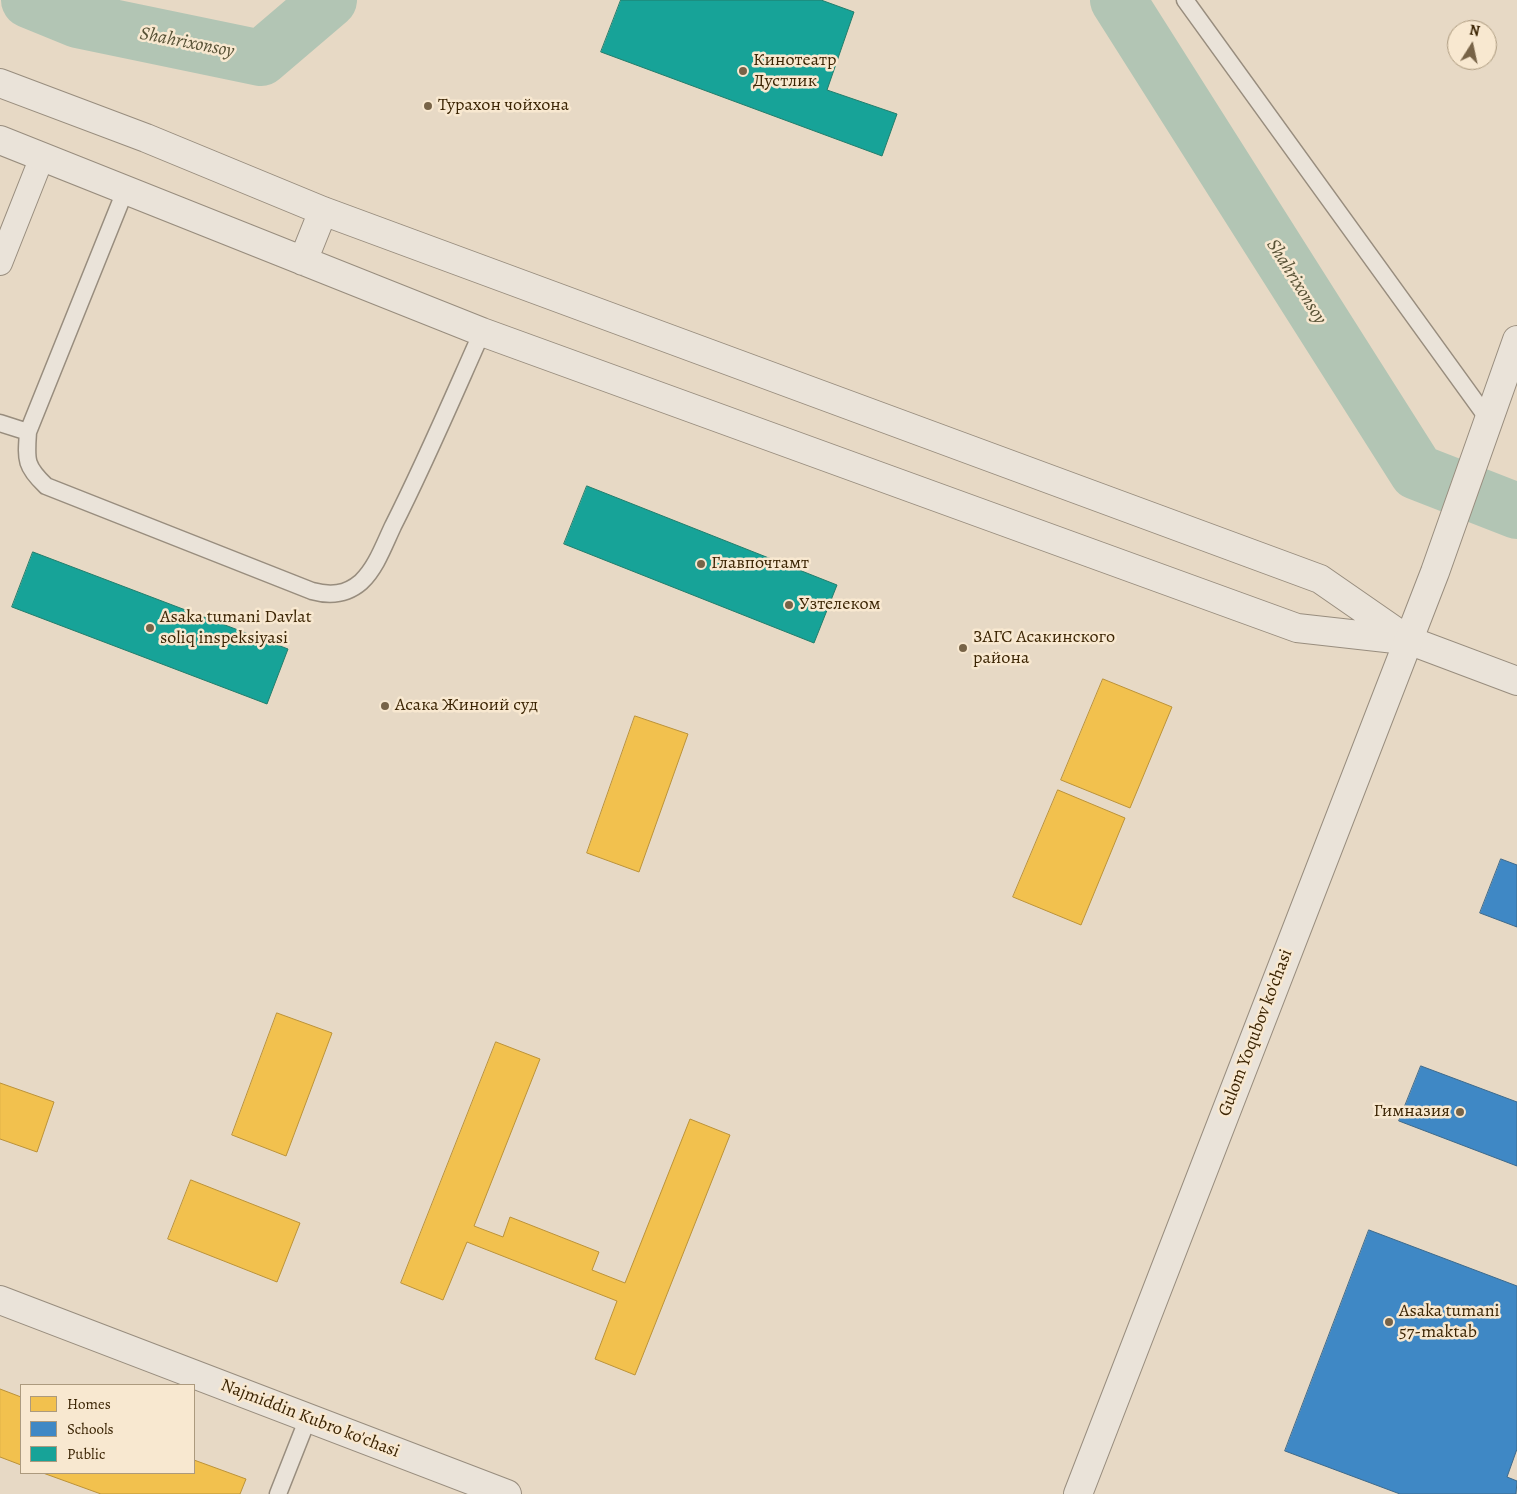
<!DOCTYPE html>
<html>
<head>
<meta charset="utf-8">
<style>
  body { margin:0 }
  #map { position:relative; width:1517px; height:1494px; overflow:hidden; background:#e7d9c5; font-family:Alegreya,serif }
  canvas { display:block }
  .legend { position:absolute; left:20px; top:1384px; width:175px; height:90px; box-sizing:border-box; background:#f8e8d0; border:1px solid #ac9a7e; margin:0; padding:6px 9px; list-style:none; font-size:15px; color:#3b2403 }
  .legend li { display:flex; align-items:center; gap:10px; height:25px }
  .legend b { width:25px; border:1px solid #ac9a7e }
  .north { position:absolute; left:1447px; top:20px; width:50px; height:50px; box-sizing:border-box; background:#f8e8d0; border:1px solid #ac9a7e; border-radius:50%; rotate:10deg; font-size:14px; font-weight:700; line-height:20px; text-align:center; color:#3b2403 }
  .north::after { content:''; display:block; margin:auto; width:18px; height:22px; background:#776347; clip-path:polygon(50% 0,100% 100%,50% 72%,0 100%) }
</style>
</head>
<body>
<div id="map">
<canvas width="1517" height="1494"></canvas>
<ul class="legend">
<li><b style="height:14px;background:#f2c14e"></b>Homes</li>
<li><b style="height:14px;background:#3f88c5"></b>Schools</li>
<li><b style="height:14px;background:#17a398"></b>Public</li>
</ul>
<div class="north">N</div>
</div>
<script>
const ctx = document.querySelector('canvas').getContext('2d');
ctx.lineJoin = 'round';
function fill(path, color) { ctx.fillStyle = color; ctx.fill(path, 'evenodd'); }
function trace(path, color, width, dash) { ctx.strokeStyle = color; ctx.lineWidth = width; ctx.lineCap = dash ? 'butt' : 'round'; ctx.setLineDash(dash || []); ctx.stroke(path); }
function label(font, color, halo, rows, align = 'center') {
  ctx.font = font + ' Alegreya,serif'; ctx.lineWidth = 5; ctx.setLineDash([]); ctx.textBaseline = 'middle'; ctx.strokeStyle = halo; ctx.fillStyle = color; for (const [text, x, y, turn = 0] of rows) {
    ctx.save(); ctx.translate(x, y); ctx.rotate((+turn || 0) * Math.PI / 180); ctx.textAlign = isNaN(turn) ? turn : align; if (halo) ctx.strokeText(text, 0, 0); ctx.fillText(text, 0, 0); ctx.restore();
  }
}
const homes = new Path2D(`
  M1103,679L1172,707L1130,808L1061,780Z
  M635,716L688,734L639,872L587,853Z
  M1058,790L1125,818L1081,925L1013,897Z
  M277,1013L332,1033L286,1156L232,1135Z
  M496,1042L540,1059L474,1226L503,1237L510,1217L599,1252L592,1270L625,1283L690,1119L730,1135L635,1375L595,1359L617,1301L467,1242L443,1300L401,1283Z
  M0,1083L54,1102L37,1152L0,1139Z
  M191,1180L300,1223L277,1282L168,1239Z
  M0,1389L21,1397V1465L0,1457Z
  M194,1460L246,1479L240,1494H101L43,1473H194Z`);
fill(homes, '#f2c14e');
trace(homes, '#bb9238', 1);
const schools = new Path2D(`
  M1501,859L1517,865V927L1480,913Z
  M1421,1066L1517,1102V1166L1399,1121Z
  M1369,1230L1517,1286V1449L1507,1477L1517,1481L1516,1494H1400L1285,1451Z`);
fill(schools, '#3f88c5');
trace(schools, '#3e6a8b', 1);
const public = new Path2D(`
  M621,0H821L854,12L827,90L897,114L882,156L601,52Z
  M587,486L837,585L814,643L564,544Z
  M33,552L288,649L267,704L12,607Z`);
fill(public, '#17a398');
trace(public, '#227d6b', 1);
trace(new Path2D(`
  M29,0L78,20L261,58L329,0
  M1118,0L1417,472L1517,511`), '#b2c5b4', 56);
const service = new Path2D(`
  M1185,0L1488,419
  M125,191L28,432C26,460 25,466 46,486L312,591C330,596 346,595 361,582C376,568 384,545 393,526C425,463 453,397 482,332
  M0,423L28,432
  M278,1494L308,1418`);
const pedestrian = new Path2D(`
  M0,263L42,157`);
const minor = new Path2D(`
  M0,83L146,138L323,211L1320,579L1408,640L1517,681
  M0,140L482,332L1297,628L1404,640
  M303,261L323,211
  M0,1300L507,1494`);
const tertiary = new Path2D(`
  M1078,1494L1435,572L1517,340`);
trace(service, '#988d7e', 19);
trace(pedestrian, '#988d7e', 26);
trace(minor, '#988d7e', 30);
trace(tertiary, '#988d7e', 30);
trace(service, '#eae3d9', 16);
trace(pedestrian, '#eae3d9', 24);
trace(minor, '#eae3d9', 28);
trace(tertiary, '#eae3d9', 28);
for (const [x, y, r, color] of [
  [743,71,5,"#776347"],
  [428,106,5,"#776347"],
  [701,564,5,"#776347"],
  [789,605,5,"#776347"],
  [150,628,5,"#776347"],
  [963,648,5,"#776347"],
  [385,706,5,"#776347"],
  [1460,1112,5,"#776347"],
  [1389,1322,5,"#776347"]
]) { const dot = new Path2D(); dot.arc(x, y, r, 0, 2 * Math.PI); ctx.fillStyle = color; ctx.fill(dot); trace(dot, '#f8e8d0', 2); }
label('18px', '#3b2403', '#f8e8d0', [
  ["Кинотеатр",753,61],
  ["Дустлик",753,82],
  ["Турахон чойхона",438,106],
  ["Главпочтамт",711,564],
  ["Узтелеком",799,605],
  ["Asaka tumani Davlat",160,618],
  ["soliq inspeksiyasi",160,639],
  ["ЗАГС Асакинского",973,638],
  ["района",973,659],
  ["Асака Жиноий суд",395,706],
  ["Гимназия",1450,1112,"right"],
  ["Asaka tumani",1399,1312],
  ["57-maktab",1399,1333]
], 'left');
label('18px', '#3b2403', '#f8e8d0', [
  ["Gulom Yoqubov ko'chasi",1256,1033,-69],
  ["Najmiddin Kubro ko'chasi",310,1419,21]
]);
label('italic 19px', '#585236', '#f8e8d0', [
  ["Shahrixonsoy",187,43,11],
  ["Shahrixonsoy",1296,282,58]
]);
</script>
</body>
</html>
